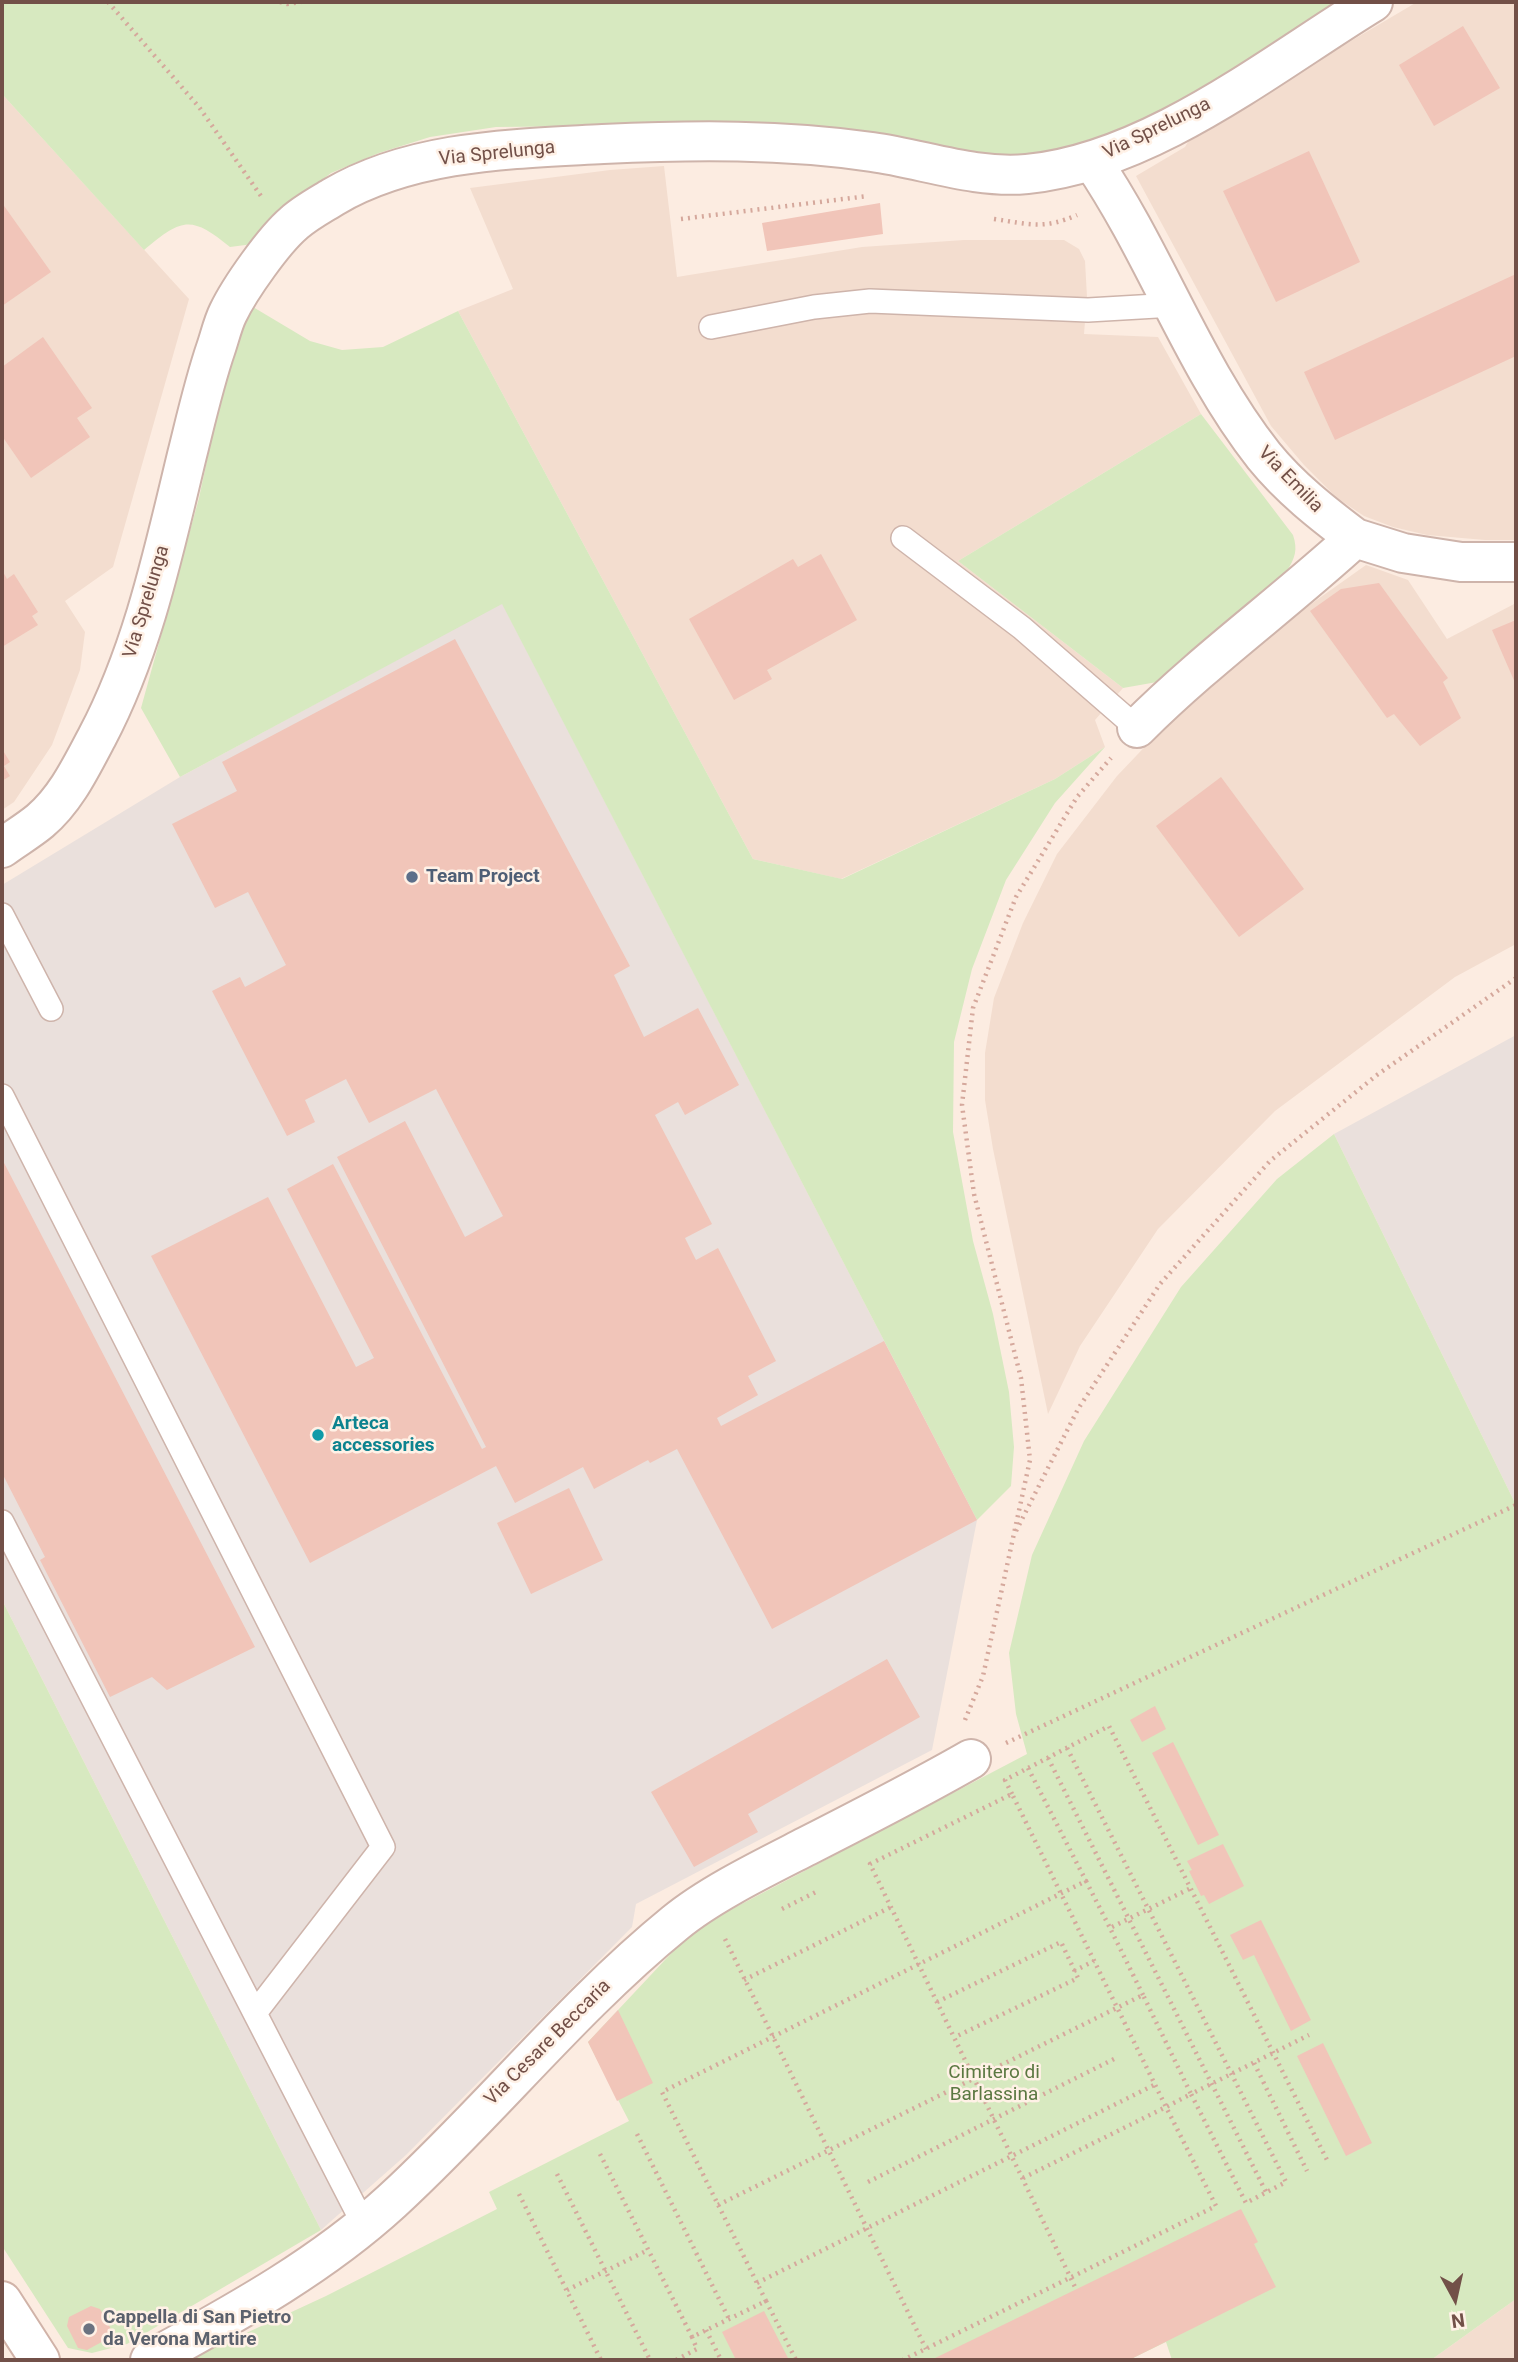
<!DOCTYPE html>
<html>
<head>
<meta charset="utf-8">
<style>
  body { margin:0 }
  #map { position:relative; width:1518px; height:2362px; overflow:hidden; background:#fcece1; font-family:Roboto,sans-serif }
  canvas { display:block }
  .frame { position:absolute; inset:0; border:4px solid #725048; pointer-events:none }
  .north { position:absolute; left:1420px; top:2264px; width:70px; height:70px; -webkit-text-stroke:5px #fff1e6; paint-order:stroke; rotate:172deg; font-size:19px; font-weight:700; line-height:28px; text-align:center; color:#725048 }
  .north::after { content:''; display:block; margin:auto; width:24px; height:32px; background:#725048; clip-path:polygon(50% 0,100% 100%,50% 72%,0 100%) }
</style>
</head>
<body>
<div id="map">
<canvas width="1518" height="2362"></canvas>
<div class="frame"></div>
<div class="north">N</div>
</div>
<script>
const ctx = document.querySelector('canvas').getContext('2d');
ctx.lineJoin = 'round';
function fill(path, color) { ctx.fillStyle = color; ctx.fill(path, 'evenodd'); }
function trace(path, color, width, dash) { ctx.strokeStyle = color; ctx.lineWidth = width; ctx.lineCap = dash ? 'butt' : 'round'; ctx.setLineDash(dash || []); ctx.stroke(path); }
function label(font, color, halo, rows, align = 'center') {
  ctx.font = font + ' Roboto,sans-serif'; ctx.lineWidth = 5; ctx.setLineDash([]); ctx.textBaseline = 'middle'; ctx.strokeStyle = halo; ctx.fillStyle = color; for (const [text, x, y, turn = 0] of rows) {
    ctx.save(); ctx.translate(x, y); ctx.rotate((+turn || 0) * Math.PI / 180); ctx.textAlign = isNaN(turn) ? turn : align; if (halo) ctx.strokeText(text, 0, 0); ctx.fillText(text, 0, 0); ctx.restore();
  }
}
fill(new Path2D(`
  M1417,2H1516V540H1485L1427,535L1393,527L1364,516L1337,498L1304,465L1271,426L1136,176L1185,147L1192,135Z
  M2,94L189,299L113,567L65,601L85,632L80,670L52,745L14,802L2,810Z
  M664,166L677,277L862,247L964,240H1064L1079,249L1085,261L1087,297L1084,334L1158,337L1201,414L958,561L1123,688L1095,720L1105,747L1055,779L841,879L753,859L458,311L513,289L470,188L610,170Z
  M1366,565L1408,580L1447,639L1516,603V944L1455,977L1275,1111L1158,1229L1080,1346L1048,1414L993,1149L985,1100V1053L994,998L1023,923L1057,854L1117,776L1195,694L1266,636Z
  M1516,2299V2360H1431Z`), '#f3ddcf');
fill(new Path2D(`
  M502,603L977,1520L932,1750L636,1904L632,1927L406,2155L321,2230L2,1600V885L180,777Z
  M1516,1035V1505L1334,1134Z`), '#eae0dc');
fill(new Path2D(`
  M2,2H1335C1244,62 1148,136 1038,156C1024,158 1009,157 995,158L597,126L496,127L430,137L379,153L331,173L293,203L253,244L230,247C191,215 182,218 144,250L2,94Z
  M248,304L310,341L342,350L383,347L458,311L753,859L842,879L1055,779L1105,747L1055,803L1006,880L972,969L954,1042L953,1132L973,1241L993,1314L1009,1392L1014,1447L1011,1486L977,1520L502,604L180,777L141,708L199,498L222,389Z
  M1201,414L1293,535C1298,550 1295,558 1287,571L1157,682L1123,688L958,561Z
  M1334,1134L1516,1505V2299L1431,2360H1172L1166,2342L1129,2360H188L326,2296L497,2209L489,2192L629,2121L588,2042L694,1929L1027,1754L1016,1714L1009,1653L1032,1555L1084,1441L1181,1287L1277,1179Z
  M2,1600L321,2230L127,2344L92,2353L68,2348L2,2246Z`), '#d7e9c0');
fill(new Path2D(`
  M1463,26L1500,88L1434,126L1399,65Z
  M1309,151L1360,262L1276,302L1223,191Z
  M2,203L51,272L2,306Z
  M880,203L883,234L767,251L762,223Z
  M1516,274V356L1335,440L1304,372Z
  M43,337L92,408L77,418L90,437L31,478L2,436V367Z
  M821,554L857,620L767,670L772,679L734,700L689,619L793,559L798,567Z
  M2,570L7,579L14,574L38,612L32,616L38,625L2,647Z
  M1379,583L1448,678L1443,682L1461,718L1420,746L1394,714L1387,718L1310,611L1341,589Z
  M1516,620V685L1492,630Z
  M455,639L630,966L614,975L644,1037L698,1008L739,1085L685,1115L678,1102L655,1115L712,1224L685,1238L696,1260L718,1248L776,1361L748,1376L758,1395L717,1418L721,1426L884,1341L977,1520L772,1629L677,1449L650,1463L648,1460L594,1489L583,1467L515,1503L496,1466L310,1563L151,1256L268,1197L356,1367L374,1358L287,1189L333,1164L482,1449L486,1447L337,1157L405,1121L465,1237L503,1216L495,1201L436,1089L369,1123L346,1079L305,1100L315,1122L287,1136L212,991L240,977L245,987L286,965L248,892L215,908L172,824L237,791L222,762Z
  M2,749L10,762L4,766L10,776L2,781Z
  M1221,777L1304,889L1239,937L1156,826Z
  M2,1159L255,1647L167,1690L152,1677L110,1697L40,1560L45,1557L2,1473Z
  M569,1488L603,1560L531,1594L497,1523Z
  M887,1659L920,1717L748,1814L758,1832L694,1867L651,1792Z
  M1155,1706L1166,1729L1142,1742L1130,1720Z
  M1173,1742L1219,1835L1198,1845L1152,1753Z
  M1223,1844L1244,1886L1209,1904L1204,1895L1201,1896L1189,1871L1192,1870L1187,1861Z
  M1261,1920L1311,2020L1291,2031L1254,1955L1243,1960L1230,1935Z
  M618,2010L653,2083L617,2101L588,2042Z
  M1323,2043L1372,2143L1346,2156L1297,2056Z
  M1241,2209L1258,2242L1254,2244L1276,2287L1129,2360H931Z
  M91,2306L100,2309L112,2331L109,2338L87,2350L78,2348L67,2326L69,2317Z
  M764,2311L789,2360H736L722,2332Z`), '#f1c5b9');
const service = new Path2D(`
  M711,327L814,307L870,301L1088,310L1174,305
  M903,538L1022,628L1137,728
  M2,915L51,1009
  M2,1096L383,1847L255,2013
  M2,1522L364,2225`);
const minor = new Path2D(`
  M1092,161C1156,255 1193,366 1264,456C1290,488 1322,513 1355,538C1284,603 1205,660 1137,728
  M1355,538L1403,553L1461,562H1516
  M2,848C14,839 28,831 40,821C66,799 81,767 97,737C143,650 164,550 187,455C196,419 204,383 216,348C220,336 223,323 228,313C240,288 274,240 294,223C305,213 320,205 333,197C413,150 512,149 603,144C693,140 783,139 872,152C923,159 975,179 1027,174C1151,162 1270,65 1373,2
  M150,2360C235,2313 320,2267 392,2201C489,2112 572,2007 675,1923C710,1894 766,1867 807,1846C862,1818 917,1790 971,1759`);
const secondary = new Path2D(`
  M2,2301L40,2360`);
trace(service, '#ceb4ab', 26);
trace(minor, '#ceb4ab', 42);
trace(secondary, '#d1b3a8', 42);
trace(new Path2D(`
  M108,2L199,107L261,196
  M280,2L287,4L301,2
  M681,219L868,196
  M994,219C1029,224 1043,230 1077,215
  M1016,1531L1078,1409L1160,1284L1270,1161L1377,1075L1516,978
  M965,1720L983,1676L1030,1460L1021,1378L974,1194L962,1105L973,1008L1016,897L1077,797L1111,758
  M1006,1743L1516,1505
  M1067,1748L1286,2182L1246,2203L1191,2094L1309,2035
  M1048,1758L1266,2192
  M1028,1768L1086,1881
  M1012,1794L1005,1780L1109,1726L1327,2160
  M782,1909L818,1891
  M725,1939L926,2349
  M1074,1971L1094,1961
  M744,1980L891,1907
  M1143,1995L1110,1928L1191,1888
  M937,2002L1061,1942L1078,1978L955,2037
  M1254,2063L1307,2171
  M637,2134L729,2319
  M600,2154L692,2337
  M557,2174L650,2360
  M1023,2178L1166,2107L1012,1794L870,1864L1076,2289
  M868,2182L1118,2057
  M519,2194L601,2360
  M718,2205L1143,1995L1191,2094L1166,2107L1216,2206L903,2360
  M757,2283L1156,2084
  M567,2290L648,2250
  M766,2301L796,2360
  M706,2330L721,2360
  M676,2360L697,2349L692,2337L766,2301L662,2092L1086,1881L1110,1928`), '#d5a89c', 4.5, [2, 5]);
trace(service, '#fff', 23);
trace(minor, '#fff', 38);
trace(secondary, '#fff', 38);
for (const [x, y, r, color] of [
  [412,877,7,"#5c6f8a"],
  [318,1435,7,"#0f9aa8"],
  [89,2329,7,"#6b7280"]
]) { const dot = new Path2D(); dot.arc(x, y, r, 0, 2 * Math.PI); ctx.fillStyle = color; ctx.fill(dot); trace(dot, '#fff1e6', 2.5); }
label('19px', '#725048', '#fff1e6', [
  ["Via Sprelunga",1157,129,-26],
  ["Via Sprelunga",497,154,-6],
  ["Via Emilia",1290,480,46],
  ["Via Sprelunga",147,602,-73],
  ["Via Cesare Beccaria",548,2043,-45]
]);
label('bold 19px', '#4e5e75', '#fff1e6', [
  ["Team Project",426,877]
], 'left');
label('bold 19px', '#0d838f', '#fff1e6', [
  ["Arteca",332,1424],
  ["accessories",332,1446]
], 'left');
label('19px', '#5b7841', '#fff1e6', [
  ["Cimitero di",994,2073],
  ["Barlassina",994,2095]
]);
label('bold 19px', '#5b616d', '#fff1e6', [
  ["Cappella di San Pietro",103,2318],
  ["da Verona Martire",103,2340]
], 'left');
</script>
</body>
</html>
